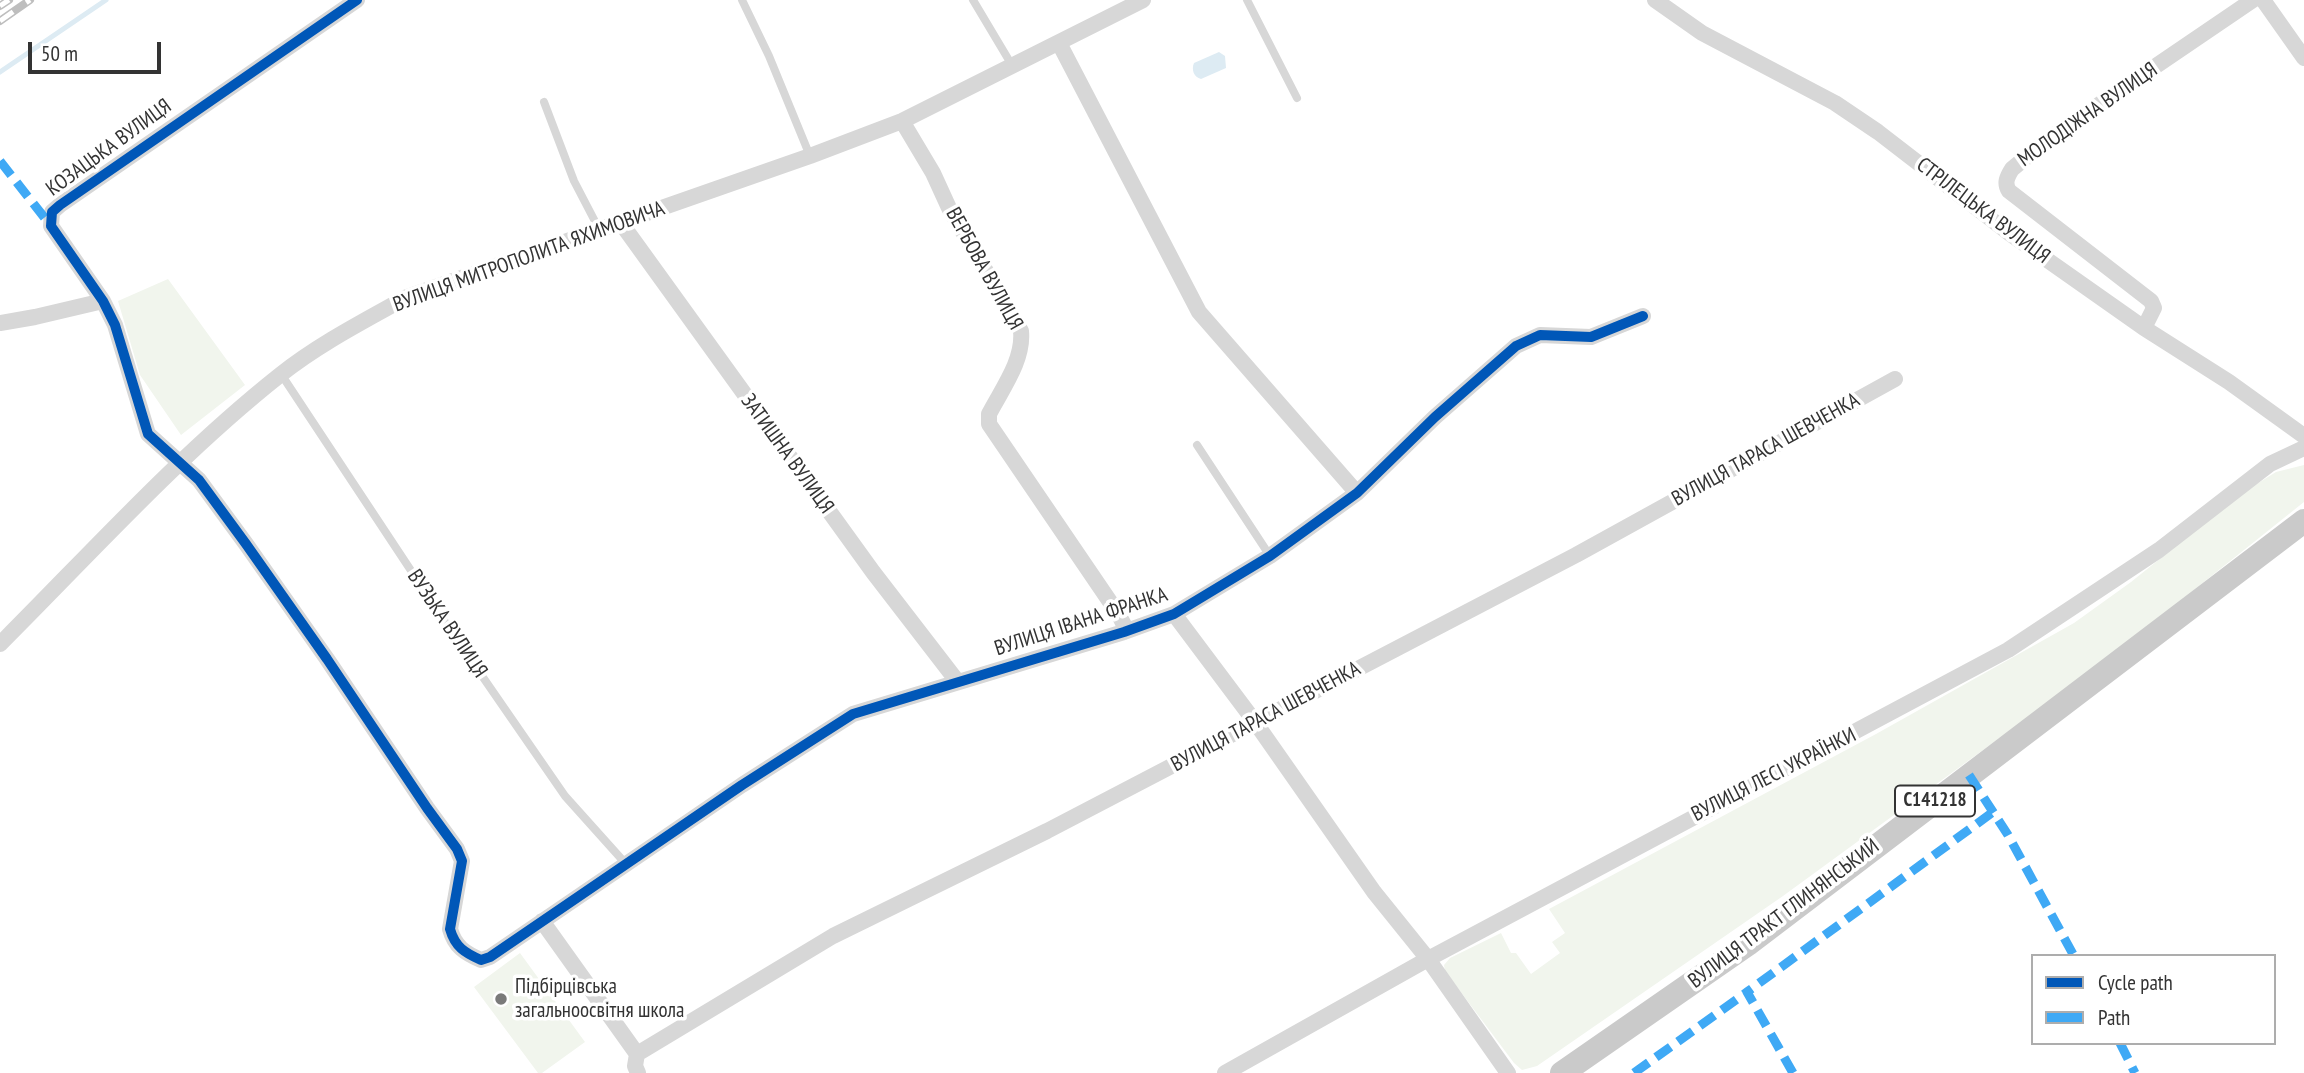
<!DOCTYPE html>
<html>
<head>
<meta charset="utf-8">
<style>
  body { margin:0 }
  #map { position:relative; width:2304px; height:1073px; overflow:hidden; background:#fff; font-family:"PT Sans Narrow",sans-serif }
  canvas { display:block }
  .legend { position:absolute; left:2031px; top:954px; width:245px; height:91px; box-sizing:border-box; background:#fff; border:2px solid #adadad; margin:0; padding:9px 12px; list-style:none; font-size:21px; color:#333 }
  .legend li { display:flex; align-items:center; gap:14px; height:35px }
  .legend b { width:35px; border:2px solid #adadad }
  .scale { position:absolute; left:28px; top:42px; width:133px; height:32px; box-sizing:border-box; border:4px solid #333; border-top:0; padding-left:9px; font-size:21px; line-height:24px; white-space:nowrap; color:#333; -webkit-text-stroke:5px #fff; paint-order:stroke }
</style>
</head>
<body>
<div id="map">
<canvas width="2304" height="1073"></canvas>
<ul class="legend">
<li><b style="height:9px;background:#0057b8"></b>Cycle path</li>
<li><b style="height:9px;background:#3fa9f5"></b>Path</li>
</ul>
<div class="scale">50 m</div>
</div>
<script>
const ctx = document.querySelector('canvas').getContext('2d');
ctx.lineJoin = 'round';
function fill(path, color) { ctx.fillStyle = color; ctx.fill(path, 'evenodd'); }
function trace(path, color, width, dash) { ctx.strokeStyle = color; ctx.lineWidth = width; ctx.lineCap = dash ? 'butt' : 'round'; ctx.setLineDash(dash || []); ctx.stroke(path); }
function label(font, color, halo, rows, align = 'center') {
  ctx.font = font + ' "PT Sans Narrow",sans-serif'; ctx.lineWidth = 7; ctx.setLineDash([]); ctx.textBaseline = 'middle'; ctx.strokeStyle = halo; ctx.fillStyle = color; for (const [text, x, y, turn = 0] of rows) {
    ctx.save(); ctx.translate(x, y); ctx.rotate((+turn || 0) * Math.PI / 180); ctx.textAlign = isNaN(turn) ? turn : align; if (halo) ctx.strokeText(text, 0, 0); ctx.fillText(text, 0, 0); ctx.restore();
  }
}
fill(new Path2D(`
  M168,279L245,385L181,435L140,375L118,301Z
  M2304,465V502L2105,661L1783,896L1537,1066L1522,1070L1514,1063L1445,971L1444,965L1450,958L1501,933L1511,953H1516L1531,974L1560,953L1552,942L1565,933L1549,909L1876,734L2074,623L2131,582L2242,493L2276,472Z
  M520,953L585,1042L542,1073H538L474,987Z`), '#f1f5ed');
fill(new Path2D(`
  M1219,52L1225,56L1226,68L1201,79C1194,77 1191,70 1194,63Z`), '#ddebf3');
trace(new Path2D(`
  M0,72L106,0`), '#ddebf3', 5);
trace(new Path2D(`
  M742,0L769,56L810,156
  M973,0L1013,67
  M1247,0L1297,98
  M544,102L574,181L599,229
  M281,374L451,631L565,796L626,864
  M1197,445L1270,556`), '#d7d7d7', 8);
trace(new Path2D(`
  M357,0L60,205L52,212L51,226L103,301L115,325L148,434L199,480L246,544L327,659L427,808L457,849L462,861L450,929C455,947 465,953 481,960L490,957L742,785L853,714L1124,632L1174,614L1270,556L1357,493L1435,417L1516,346L1540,335L1591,337L1643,316
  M1655,0L1702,33L1835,103L1878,132L2009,233L2144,328L2229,382L2304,436
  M2263,0L2304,58
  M1059,43L1199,312L1357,493
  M902,121L933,173L949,208L1021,331C1024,360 1002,389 989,414V424L1119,615L1125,627L1124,632
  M621,223L873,572L957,681
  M0,323L35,317L103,301
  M2144,328L2154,308L2151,301L2009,191C2004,183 2007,177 2012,169L2047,140L2253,0
  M1174,614L1255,722L1374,892L1428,959L1508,1073
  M0,644C91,553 179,455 280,375C319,344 364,321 407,297L810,156L902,121L1143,0
  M542,921L637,1054L635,1066L638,1073
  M637,1054L833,936L1047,831L1576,555L1895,379
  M1225,1073L1428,959L2008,650L2159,550L2270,464L2304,448`), '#d7d7d7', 16);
trace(new Path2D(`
  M1562,1073L1748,944L2304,521`), '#cacaca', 24);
const rail = new Path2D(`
  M0,6L9,0
  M0,21L30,0`);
trace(rail, '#bebebe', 8);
trace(rail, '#fff', 5, [16]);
trace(new Path2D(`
  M0,161L51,226
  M1969,775L2008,835L2074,956
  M2120,1043L2135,1073
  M1634,1073L1747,992
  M1793,1073L1747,992L1993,812`), '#3fa9f5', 9, [18, 9]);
trace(new Path2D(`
  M357,0L60,205L52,212L51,226L103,301L115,325L148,434L199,480L246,544L327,659L427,808L457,849L462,861L450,929C455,947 465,953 481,960L490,957L742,785L853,714L1124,632L1174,614L1270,556L1357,493L1435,417L1516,346L1540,335L1591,337L1643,316`), '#0057b8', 10);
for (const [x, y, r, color] of [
  [501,999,7,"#7a7a7a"]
]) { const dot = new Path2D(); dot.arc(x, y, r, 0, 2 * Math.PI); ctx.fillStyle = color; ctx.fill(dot); trace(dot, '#fff', 2.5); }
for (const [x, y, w] of [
  [1935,801,80]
]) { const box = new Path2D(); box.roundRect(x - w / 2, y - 15.5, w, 31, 5); ctx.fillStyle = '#fff'; ctx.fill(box); trace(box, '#333', 2); }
label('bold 19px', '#333', null, [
  ["С141218",1935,801]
]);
label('21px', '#333', '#fff', [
  ["МОЛОДІЖНА ВУЛИЦЯ",2088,115,-35],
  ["КОЗАЦЬКА ВУЛИЦЯ",109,148,-36],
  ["СТРІЛЕЦЬКА ВУЛИЦЯ",1983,211,37],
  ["ВУЛИЦЯ МИТРОПОЛИТА ЯХИМОВИЧА",529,257,-20],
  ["ВЕРБОВА ВУЛИЦЯ",984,269,61],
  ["ВУЛИЦЯ ТАРАСА ШЕВЧЕНКА",1766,450,-29],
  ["ЗАТИШНА ВУЛИЦЯ",787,454,54],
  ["ВУЛИЦЯ ІВАНА ФРАНКА",1081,622,-18],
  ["ВУЗЬКА ВУЛИЦЯ",447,624,56],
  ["ВУЛИЦЯ ТАРАСА ШЕВЧЕНКА",1266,717,-28],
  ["ВУЛИЦЯ ЛЕСІ УКРАЇНКИ",1774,775,-27],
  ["ВУЛИЦЯ ТРАКТ ГЛИНЯНСЬКИЙ",1784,914,-37]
]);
label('21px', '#333', '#fff', [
  ["Підбірцівська",515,987],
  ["загальноосвітня школа",515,1011]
], 'left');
</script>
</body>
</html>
